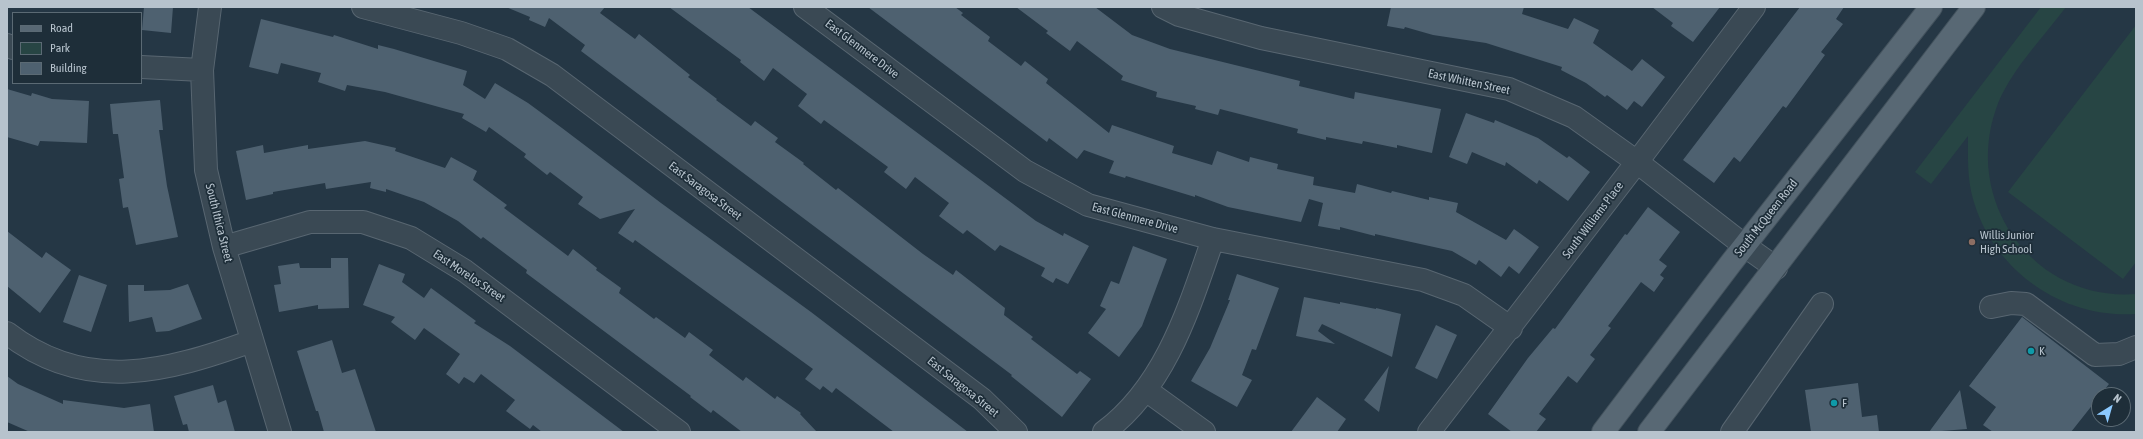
<!DOCTYPE html>
<html>
<head>
<meta charset="utf-8">
<style>
  body { margin:0 }
  #map { position:relative; width:2143px; height:439px; overflow:hidden; background:#253745; font-family:"Asap Condensed",sans-serif }
  canvas { display:block }
  .frame { position:absolute; inset:0; border:8px solid #b7c3cd; pointer-events:none }
  .legend { position:absolute; left:12px; top:12px; width:130px; height:72px; box-sizing:border-box; background:#1e2e39; border:1px solid #5b6a74; margin:0; padding:5px 7px; list-style:none; font-size:12px; color:#b7c3cd }
  .legend li { display:flex; align-items:center; gap:8px; height:20px }
  .legend b { width:20px; border:1px solid #5b6a74 }
  .north { position:absolute; left:2091px; top:387px; width:40px; height:40px; box-sizing:border-box; background:#1e2e39; border:1px solid #5b6a74; border-radius:50%; rotate:37deg; font-size:11px; font-weight:700; line-height:16px; text-align:center; color:#b7c3cd }
  .north::after { content:''; display:block; margin:auto; width:14px; height:18px; background:#8bc9ff; clip-path:polygon(50% 0,100% 100%,50% 72%,0 100%) }
</style>
</head>
<body>
<div id="map">
<canvas width="2143" height="439"></canvas>
<div class="frame"></div>
<ul class="legend">
<li><b style="height:5px;background:#586874"></b>Road</li>
<li><b style="height:11px;background:#274544"></b>Park</li>
<li><b style="height:11px;background:#4e6170"></b>Building</li>
</ul>
<div class="north">N</div>
</div>
<script>
const ctx = document.querySelector('canvas').getContext('2d');
ctx.lineJoin = 'round';
function fill(path, color) { ctx.fillStyle = color; ctx.fill(path, 'evenodd'); }
function trace(path, color, width, dash) { ctx.strokeStyle = color; ctx.lineWidth = width; ctx.lineCap = dash ? 'butt' : 'round'; ctx.setLineDash(dash || []); ctx.stroke(path); }
function label(font, color, halo, rows, align = 'center') {
  ctx.font = font + ' "Asap Condensed",sans-serif'; ctx.lineWidth = 3.5; ctx.setLineDash([]); ctx.textBaseline = 'middle'; ctx.strokeStyle = halo; ctx.fillStyle = color; for (const [text, x, y, turn = 0] of rows) {
    ctx.save(); ctx.translate(x, y); ctx.rotate((+turn || 0) * Math.PI / 180); ctx.textAlign = isNaN(turn) ? turn : align; if (halo) ctx.strokeText(text, 0, 0); ctx.fillText(text, 0, 0); ctx.restore();
  }
}
fill(new Path2D(`
  M2041,7H2066C2043,38 2008,73 1996,109C1963,203 2035,302 2136,294V314C2062,319 1993,270 1973,199C1967,178 1968,157 1968,136L1931,184L1915,172Z
  M2136,25V262L2123,279L2008,192Z`), '#274544');
fill(new Path2D(`
  M144,7H173L171,33L142,30Z
  M506,7H605L600,13L635,39L639,34L690,75L688,77L717,99L716,100L751,126L755,121L778,138L775,142L804,163L803,164L836,190L838,188L923,254L953,275L956,270L1005,308L1004,315L1033,337L1031,339L1077,374L1080,371L1091,379L1062,417L1011,376L1012,375L581,51L585,45L549,18L545,27L529,20L530,17Z
  M669,7H748L1036,221L1063,236L1064,233L1089,246L1068,284L1056,278L1053,283L1041,276L1045,268L1000,245L995,251L967,230L963,234L939,216L949,203L915,177L906,189L884,172L888,167L824,120L821,124L798,106L807,94L773,68L764,81L740,62L741,60Z
  M868,7H955L963,13L961,15L990,37L988,41L1021,66L1025,61L1048,79L1046,83L1109,133L1112,125L1174,146L1172,153L1212,165L1217,151L1249,162L1250,157L1278,164L1277,169L1314,177L1313,185L1355,193L1357,184L1391,193L1392,191L1429,200V197L1458,203L1456,212L1506,240L1514,229L1539,247L1519,274L1509,266L1501,277L1479,260L1476,265L1452,251L1375,234V236L1340,227V230L1318,226L1323,203L1309,199L1301,222L1228,207L1195,195V197L1126,176L1125,178L1109,173L1114,161L1084,150L1077,159L1049,138L1047,142Z
  M1016,7H1095L1132,35L1170,49L1300,81L1299,86L1354,99L1355,92L1441,109L1432,153L1397,145V148L1363,141L1362,144L1326,137V140L1297,133L1298,129L1220,109L1218,115L1195,109L1196,106L1156,97L1157,92L1121,80L1123,76L1077,41L1070,51L1046,33L1048,31Z
  M1391,7H1524L1522,14L1568,29L1574,18L1599,30L1593,43L1632,71L1642,59L1665,77L1642,107L1634,101L1627,110L1607,95L1605,97L1586,83L1561,70L1562,67L1486,43L1433,35L1405,27L1404,29L1387,26Z
  M1652,7H1720L1693,42L1671,26L1673,23Z
  M1800,7H1844L1836,19L1843,24L1821,52L1825,55L1786,108L1783,106L1740,162L1734,157L1714,183L1683,160Z
  M261,19L333,37L334,35L378,49V45L394,49L467,71L463,85L485,99L495,83L528,103L562,128L661,203L811,312L968,432H894L836,388L832,393L823,386L820,390L805,379L813,369L635,240L633,243L618,233L635,209L600,219L578,204L583,197L550,172L547,175L524,157L526,154L489,127L486,132L462,118L464,114L385,92L347,85L345,91L318,82L321,73L281,63L278,74L249,67Z
  M7,89L31,96L32,93L52,99L89,101L87,143L40,141L38,146L7,137Z
  M160,100L163,130H159L167,186L178,237L136,245L128,207L123,208L119,179L124,178L118,134H113L110,104Z
  M1466,113L1494,123L1495,120L1538,138L1567,158L1569,156L1590,172L1568,201L1539,180L1537,184L1506,162L1505,166L1472,152L1467,164L1449,157Z
  M365,141L396,148L395,151L445,168L451,157L477,171L473,180L507,205L504,208L568,256L573,249L597,268L596,270L621,288L619,293L654,319L656,317L685,338L689,332L713,350L709,355L743,381L746,377L775,399L777,396L801,413L800,414L817,432H742L713,410L711,413L690,397L691,396L526,273L527,270L483,237L481,239L458,221L424,202L386,189V192L370,188L371,182L326,189L325,183L273,192V194L246,200L236,151L263,145L264,153L308,145V149Z
  M1648,207L1680,232L1659,260L1667,266L1660,275L1664,278L1654,292L1641,282L1608,326L1611,328L1590,355L1595,359L1577,383L1568,376L1539,414L1546,419L1536,432H1512L1488,414L1528,358L1553,328L1555,329L1625,234L1627,235Z
  M7,231L42,258L46,252L71,270L40,313L7,286Z
  M1133,246L1167,259L1142,326L1119,357L1088,333L1106,309L1100,306L1111,281L1119,284Z
  M331,258H348L349,308L318,309V305L279,312L274,285L281,284L278,266L299,263L300,268H331Z
  M379,264L405,274L402,282L424,298L431,288L476,321L474,323L510,346L624,432H542L533,425L530,429L506,411L515,400L481,374L474,383L464,377L459,384L446,374L460,354L424,328L415,340L391,322L395,317L363,305Z
  M1237,274L1279,288L1256,350L1252,349L1242,375L1252,380L1237,407L1191,381L1210,348L1230,300H1228Z
  M79,275L107,285L91,332L63,322Z
  M188,284L202,319L169,331L156,332L152,317L129,322L128,285H144V291L170,290Z
  M1304,297L1340,304V302L1376,309V308L1401,314L1392,357L1322,324L1318,331L1335,344L1296,336Z
  M2022,317L2109,384L2071,432H1993L1983,425L1996,407L1969,386Z
  M1436,325L1457,335L1437,379L1415,368Z
  M332,340L342,373L355,369L376,432H324L318,411H316L297,351Z
  M1389,366L1379,412L1364,400Z
  M7,376L18,384L63,404V400L124,408L150,404L154,432H30L7,422Z
  M1858,383L1862,417L1877,415L1879,432H1811L1805,390Z
  M213,385L218,403L226,400L235,432H189L187,424L183,425L174,396Z
  M1960,390L1967,429L1929,432Z
  M1317,397L1346,419L1337,432H1291Z`), '#4e6170');
const minor = new Path2D(`
  M210,7L202,70L206,170L224,247L280,432
  M363,7L461,33L507,49L552,75L982,399L1016,432
  M805,7L1025,171L1088,205L1213,239L1423,280L1464,295L1511,328
  M1163,7L1179,15L1261,38L1509,89L1574,117L1637,162L1745,246L1776,268
  M7,45L13,48
  M141,67L202,70
  M224,247L310,222H363L411,238L465,271L679,432
  M1991,307L2011,303L2026,304L2095,355L2119,354L2136,347
  M7,333C86,394 166,372 252,341
  M1146,390L1204,432
  M1104,432C1166,386 1189,308 1213,239
  M1429,432L1637,162L1754,7
  M1732,432L1822,304`);
const major = new Path2D(`
  M1603,432L1731,263L1931,7
  M1649,432L1974,7`);
trace(minor, '#586671', 24);
trace(major, '#43525d', 24);
trace(minor, '#3a4954', 22);
trace(major, '#586874', 22);
for (const [x, y, r, color] of [
  [1972,242,4,"#8d6e63"],
  [2031,351,4,"#0f9aa8"],
  [1834,403,4,"#0f9aa8"]
]) { const dot = new Path2D(); dot.arc(x, y, r, 0, 2 * Math.PI); ctx.fillStyle = color; ctx.fill(dot); trace(dot, '#1e2e39', 1.5); }
label('12px', '#b7c3cd', '#1e2e39', [
  ["East Glenmere Drive",862,49,37],
  ["East Whitten Street",1469,82,12],
  ["East Saragosa Street",705,191,37],
  ["East Glenmere Drive",1135,218,15],
  ["South McQueen Road",1766,218,-52],
  ["South Williams Place",1593,220,-53],
  ["South Ithica Street",219,223,76],
  ["East Morelos Street",469,276,34],
  ["East Saragosa Street",963,387,39]
]);
label('12px', '#b7c3cd', '#1e2e39', [
  ["Willis Junior",1980,235],
  ["High School",1980,249],
  ["K",2039,351],
  ["F",1842,403]
], 'left');
</script>
</body>
</html>
